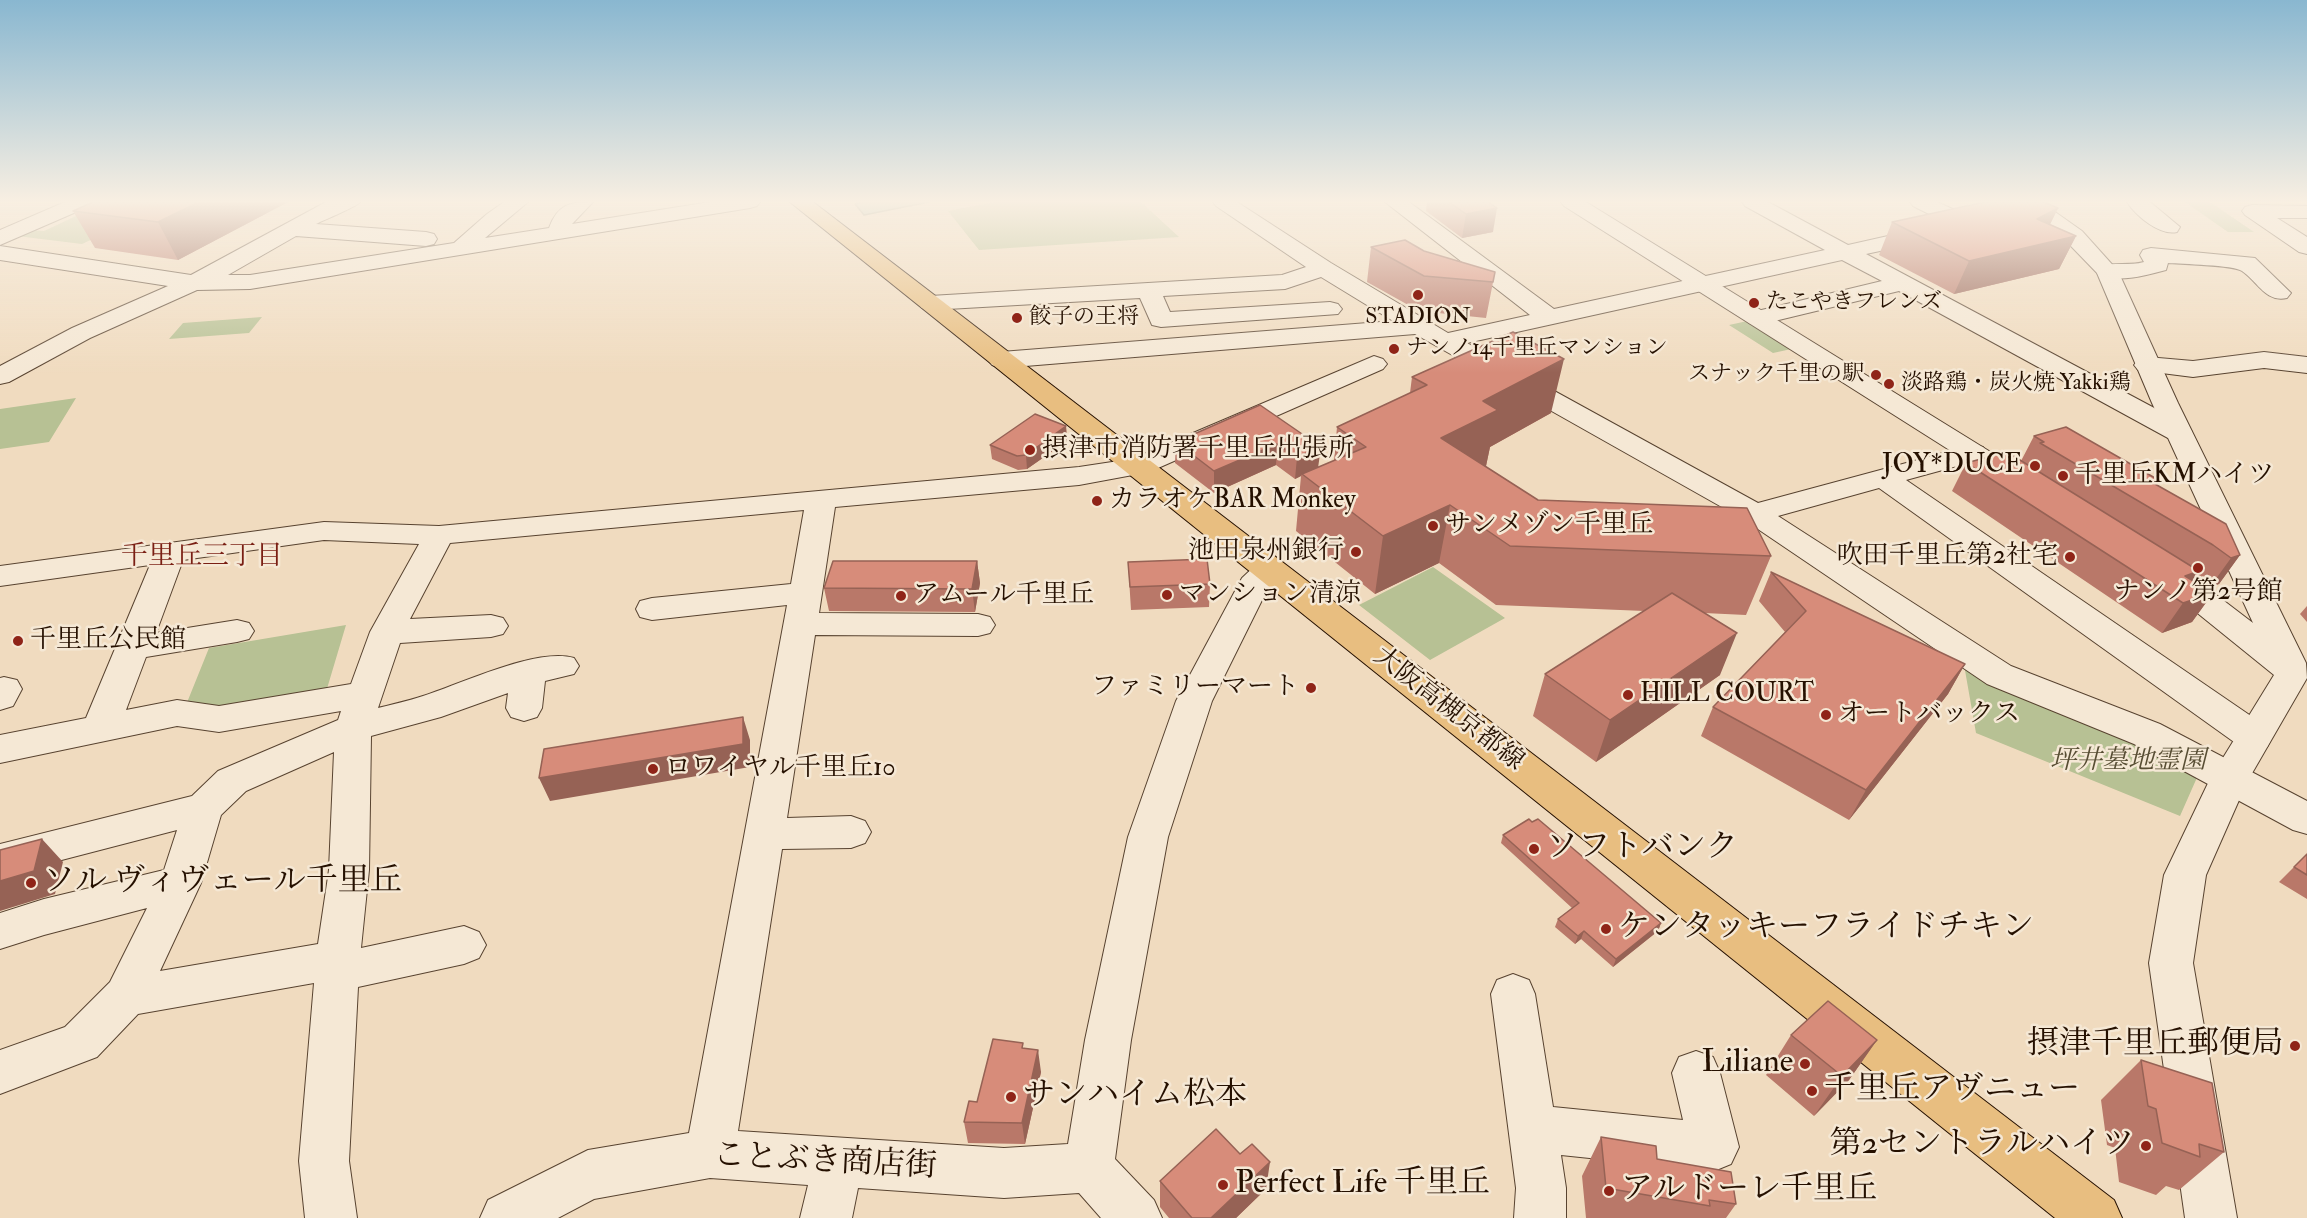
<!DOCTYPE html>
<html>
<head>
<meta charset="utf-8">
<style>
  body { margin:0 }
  canvas { display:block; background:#f0dbbf }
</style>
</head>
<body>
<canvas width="2307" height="1218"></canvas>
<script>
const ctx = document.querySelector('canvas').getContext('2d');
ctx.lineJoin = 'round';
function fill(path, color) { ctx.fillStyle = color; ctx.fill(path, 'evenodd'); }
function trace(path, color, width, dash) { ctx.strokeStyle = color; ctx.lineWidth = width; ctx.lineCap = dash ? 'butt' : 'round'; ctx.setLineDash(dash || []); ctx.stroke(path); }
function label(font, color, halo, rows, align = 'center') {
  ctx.font = font + ' "IM FELL Double Pica","Noto Serif JP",serif'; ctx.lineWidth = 5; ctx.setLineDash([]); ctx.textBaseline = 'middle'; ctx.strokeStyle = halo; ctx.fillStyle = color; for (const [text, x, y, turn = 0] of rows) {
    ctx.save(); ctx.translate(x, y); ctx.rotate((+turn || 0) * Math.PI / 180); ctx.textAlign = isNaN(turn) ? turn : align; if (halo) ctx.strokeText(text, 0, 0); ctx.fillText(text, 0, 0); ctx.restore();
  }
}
fill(new Path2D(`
  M106,202L154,210L82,244L17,236L31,230L44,231Z
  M995,202H1141L1179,237L979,250L948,211Z
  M2185,202H2210L2254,232H2228Z
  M262,317L249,333L169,339L183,323Z
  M1752,320L1796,348L1773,353L1729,325Z
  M76,398L49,442L0,449V409Z
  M1433,567L1505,618L1430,660L1359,605Z
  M346,625L326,692L214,712L186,705L209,648Z
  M1963,659L2199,773L2180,816L1976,733Z`), '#b7c194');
const water = new Path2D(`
  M863,202H929L864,215L855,204Z`);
fill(water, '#9cbcab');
trace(water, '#6c7767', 1.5);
const minor = new Path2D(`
  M65,202H93L90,206L0,245V230Z
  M326,202H360C358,206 324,220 316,224L426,232L434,234L437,239L434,244L426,246L296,236L228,275H250L454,243L487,214L504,202H528L485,238L549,228C558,204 570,202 593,202L572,224L710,202H760L757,206L750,208L250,289L197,290L90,338L9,382L0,384V366L72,328L168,286L0,260V246L191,275Z
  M1213,202H1237L1331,263L1448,333L1530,315L1385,202H1409L1554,309L1825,250L1745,206L1742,202H1768L1848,245L1928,227L1936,229L1939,234L1936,239L1866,254L2188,426L2192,432L2188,438L2178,440L2168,438L1899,291L1758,325L1749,323L1746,318L1749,313L1882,281L1842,260L1467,343L1758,503L1973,445L1983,447L1987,453L1983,459L1906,480L2267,727L2272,737L2267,747L2254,751L2241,747L1879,488L1778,516L2011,666L2160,724L2307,801V834L2293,830L2134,744L1987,684L1743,519L1415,334L1001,368L992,365L988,360L992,355L1001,352L1393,321L1321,277L1285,289L1163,296L1170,312L1330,302L1338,304L1342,309L1338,314L1161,327L1152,325L1140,298L930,310L922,308L918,303L922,298L930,296L1282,275L1306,267L1216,206Z
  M1910,202H1937L1977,220L1980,225L1977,230L1969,231L1961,230L1913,206Z
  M2127,202H2150L2180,227L2177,232C2160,236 2136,216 2127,202Z
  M2252,205L2307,206V218H2277L2307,237V254L2299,252L2245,215L2242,211L2245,207Z
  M2151,248L2255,258L2291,293L2287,298C2266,303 2258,282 2242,271C2234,265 2181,264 2168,263L2166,270C2144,276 2122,282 2099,276L2096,271L2099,266C2114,262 2130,266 2144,262L2140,255L2143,250Z
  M2264,352L2307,357V373L2264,368L2193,377L2138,370L2134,365L2138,360L2147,357L2193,361Z
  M1374,356L1383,359L1387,364L1383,369L1149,472L1079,485L835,507L819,613L978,614L990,617L995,625L990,633L978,636L815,635L787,818L851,816L865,821L871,832L865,843L851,848L782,849L738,1131L1004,1148L1068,1144L1085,1040L1128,837L1176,701L1242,578L1259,562L1270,559L1281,562L1286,569L1267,590L1212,701L1168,837L1131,1040L1115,1159L1154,1200L1162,1218H1101L1079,1193L1004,1198L858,1188L852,1218H800L808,1185L710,1178L594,1199L558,1218H480L488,1200L588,1150L689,1133L787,605L652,620L640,617L636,609L640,601L652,598L791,584L804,510L450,543L410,619L491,615L503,618L508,626L503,634L491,637L400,643L378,708C393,704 408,701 423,696C461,684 537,647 574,658L579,666L574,674L545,681L542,708L537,717L524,721L511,717L506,708L508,693L441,717L371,736L369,870L361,948L464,926L479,932L486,945L479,958L464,964L358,987L349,1161L357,1218H305L299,1161L314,983L138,1014L97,1057L0,1094V1050L65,1027L110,982L147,908L44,935L0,949V913L44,899L164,870L177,830L0,876V844L192,796L218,771L338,720L341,711L219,732L177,726L0,763V735L86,718L150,565L0,586V566L324,522L439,526L1079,467L1132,459ZM324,540L419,544L370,632L351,684L219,706L177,700L126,710L146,657L237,642L249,639L254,631L249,623L237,620L156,633L183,560ZM334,752L329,870L318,944L160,971L201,883L221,815L246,791Z
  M4,677L17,680L22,689L13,706L0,710V678Z
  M1513,974L1529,980L1535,994L1553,1107L1683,1120L1672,1073L1679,1057L1696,1051L1713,1057L1720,1073L1739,1147L1731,1164L1714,1171L1561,1155L1566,1188V1218H1514L1516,1188L1491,994L1497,980Z`);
const tertiary = new Path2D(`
  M1561,202H1586L2031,477L2036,483L2031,489L2021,492L2011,489L1564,206Z
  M2017,202H2041L2082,231L2118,271L2178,403L2306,663L2307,678L2247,782L2206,875L2193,963L2237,1218H2185L2149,963L2164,875L2210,779L2274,675L2159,582L2154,575L2159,568L2170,565L2181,568L2253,623L2152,403L2097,273L2066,241Z`);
const primary = new Path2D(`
  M790,202H813L2114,1200L2122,1218H2055Z`);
trace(minor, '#584330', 2);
trace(tertiary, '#584330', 2);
trace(primary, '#251000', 2);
fill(minor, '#f5e8d5');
fill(tertiary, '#f5e8d5');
fill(primary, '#e8be80');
fill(new Path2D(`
  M288,202L178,260L95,248L73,211Z
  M1427,202H1488L1493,232L1462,238L1426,211Z
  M2058,208L2050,224L2076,236L2059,269L1954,294L1879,255L1892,222Z
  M1371,247L1495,272L1486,318L1419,311L1367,282Z
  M1412,377L1551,413L1490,447L1486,466H1485L1538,500L1771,556L1746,615L1704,613L1720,675L1596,762L1533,716L1545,674L1645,611L1496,605L1439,563L1375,594L1296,531L1301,476L1295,479L1276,465L1214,493L1175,463L1176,442L1260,405L1319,467L1334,461L1337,427L1410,393Z
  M1066,426L1067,441L1027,469L1018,470L992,459L990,445Z
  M2034,436L2159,486L2240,555L2219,584L2210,587L2195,576L2192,580L2213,593L2192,622L2162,633L1952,491L1966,463L2021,461Z
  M977,561L980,583L975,612L829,611L824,588Z
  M1128,562L1210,584L1209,607L1131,610Z
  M1771,572L1965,664L1948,694L1849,820L1701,736L1713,707L1785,632L1759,601Z
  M2307,606V622L2300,614Z
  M1503,835L1661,923L1658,931L1613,967L1581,939L1575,944L1555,927L1558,919L1572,908L1501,843Z
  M2307,854V899L2279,882Z
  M1791,1035L1877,1040L1849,1080L1814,1116L1766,1075Z
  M1024,1048L1041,1072L1025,1144L968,1143L964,1122L977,1102Z
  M2141,1060L2224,1152L2179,1190L2166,1186L2156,1195L2119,1182L2115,1148L2107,1145L2101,1100Z
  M1601,1137L1657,1159L1736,1204L1726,1218H1586L1582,1176Z
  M1160,1181L1266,1189L1236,1218H1169L1160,1207Z`), '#b97869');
fill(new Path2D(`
  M199,202H288L178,260L158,222Z
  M1497,208L1493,232L1462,238L1466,214Z
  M2058,208L2042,241L2076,236L2059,269L1954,294L1969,261L2037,219Z
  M1564,359L1551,413L1490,447L1486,466L1431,494L1441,438L1483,401Z
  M1066,426L1067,441L1027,469L1026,455Z
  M1277,444L1276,465L1214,493V471Z
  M1321,447L1318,468L1302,474L1301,476L1295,479L1297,457Z
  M1450,505L1439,563L1375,594L1383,536Z
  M2240,555L2219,584L2210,587L2231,558Z
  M977,561L980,583L975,612L972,589Z
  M2199,571L2178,600L2185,576Z
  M2213,593L2192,622L2162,633L2183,603Z
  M1737,633L1720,675L1596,762L1610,720Z
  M1965,664L1948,694L1849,820L1866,790Z
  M743,717L750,740V767L550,801L539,778Z
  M42,839L63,862L55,894L0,911V881Z
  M1661,923L1658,931L1613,967L1616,959Z
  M1584,931L1581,939L1575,944L1578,936Z
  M1877,1040L1849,1080L1814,1116L1842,1076Z
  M1038,1050L1041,1072L1025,1144L1022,1123Z
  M1270,1162L1266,1189L1236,1218H1211Z`), '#966255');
const building = new Path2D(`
  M93,202H199L158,222L73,211Z
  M1449,202H1488L1497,208L1466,214Z
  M1985,202H2044L2058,208L2037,219L2076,236L1969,261L1892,222Z
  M1405,240L1424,251L1495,272L1493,282L1424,276L1371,247Z
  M1513,332L1564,359L1483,401L1498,410L1441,438L1538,500L1747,508L1771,556L1510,546L1450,505L1383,536L1302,474L1366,447L1337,427L1427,385L1412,377Z
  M1260,405L1321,447L1297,457L1277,444L1214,471L1176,442Z
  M1035,414L1066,426L1026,455L1017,456L990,445Z
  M2066,427L2162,482L2155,484L2226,524L2240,555L2231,558L2213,545L2040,443L2044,442L2034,436Z
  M2007,452L2199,571L2185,576L2213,593L2183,603L1966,463Z
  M1207,559L1210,584L1130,587L1128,562Z
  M833,561H977L972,589L824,588Z
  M1771,572L1965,664L1866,790L1713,707L1806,611Z
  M1672,593L1737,633L1610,720L1545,674Z
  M743,717V744L539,778L544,749Z
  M1529,819L1532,822L1538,819L1661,923L1616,959L1584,931L1578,936L1558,919L1579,903L1503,835Z
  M42,839L34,871L0,881V850Z
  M2307,854V875L2294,867Z
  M1828,1001L1877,1040L1842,1076L1791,1035Z
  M993,1039L1023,1043L1022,1048L1038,1050L1022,1123L964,1122L969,1101L977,1102Z
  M2141,1060L2212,1083L2224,1152L2199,1144L2200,1157L2162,1143L2156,1109L2148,1106Z
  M1216,1129L1240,1154L1252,1144L1270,1162L1211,1218H1192L1160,1181Z
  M1601,1137L1656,1146L1657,1159L1731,1172L1736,1204L1709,1200L1710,1206L1606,1188Z`);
fill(building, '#d78c7a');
trace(building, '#966255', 1.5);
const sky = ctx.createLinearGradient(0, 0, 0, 373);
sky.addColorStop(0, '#89b7d0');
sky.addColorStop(0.54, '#f8efe2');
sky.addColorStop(1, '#f8efe200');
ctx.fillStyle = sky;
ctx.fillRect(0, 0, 2307, 373);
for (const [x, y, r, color] of [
  [1418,295,6,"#8f2418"],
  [1754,303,6,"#8f2418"],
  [1017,318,6,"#8f2418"],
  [1394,349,6,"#8f2418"],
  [1876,375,6,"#8f2418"],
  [1889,384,6,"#8f2418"],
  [1030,450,6,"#8f2418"],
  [2035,466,6,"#8f2418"],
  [2063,476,6,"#8f2418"],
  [1097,501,6,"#8f2418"],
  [1433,526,6,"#8f2418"],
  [1356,552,6,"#8f2418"],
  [2070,557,6,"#8f2418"],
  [2198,568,6,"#8f2418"],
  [1167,595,6,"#8f2418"],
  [901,596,6,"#8f2418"],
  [18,641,6,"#8f2418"],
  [1311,688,6,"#8f2418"],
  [1628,695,6,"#8f2418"],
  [1826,715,6,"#8f2418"],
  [653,769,6,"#8f2418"],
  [1534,849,6,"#8f2418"],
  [31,883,6,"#8f2418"],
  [1606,929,6,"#8f2418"],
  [2295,1046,6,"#8f2418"],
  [1805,1064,6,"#8f2418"],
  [1812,1091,6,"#8f2418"],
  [1011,1097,6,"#8f2418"],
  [2146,1146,6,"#8f2418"],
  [1223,1185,6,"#8f2418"],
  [1609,1191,6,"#8f2418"]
]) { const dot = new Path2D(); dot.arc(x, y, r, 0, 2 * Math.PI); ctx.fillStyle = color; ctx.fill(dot); trace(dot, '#f5e8d5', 2); }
label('22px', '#251000', '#f5e8d5', [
  ["たこやきフレンズ",1766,303],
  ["餃子の王将",1029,318],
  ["STADION",1418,318,"center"],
  ["ナンノ14千里丘マンション",1406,349],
  ["スナック千里の駅",1864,375,"right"],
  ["淡路鶏・炭火焼 Yakki鶏",1901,384]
], 'left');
label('26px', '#251000', '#f5e8d5', [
  ["摂津市消防署千里丘出張所",1042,450],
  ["JOY*DUCE",2023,466,"right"],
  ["千里丘KMハイツ",2075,476],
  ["カラオケBAR Monkey",1109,501],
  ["サンメゾン千里丘",1445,526],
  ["池田泉州銀行",1344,552,"right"],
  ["吹田千里丘第2社宅",2058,557,"right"],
  ["ナンノ第2号館",2198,593,"center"],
  ["マンション清涼",1179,595],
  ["アムール千里丘",913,596],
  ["千里丘公民館",30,641],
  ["ファミリーマート",1299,688,"right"],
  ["HILL COURT",1640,695],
  ["オートバックス",1838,715],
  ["ロワイヤル千里丘10",665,769]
], 'left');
label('26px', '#251000', '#f5e8d5', [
  ["大阪高槻京都線",1448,710,38]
]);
label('italic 26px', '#584e34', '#f5e8d5', [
  ["坪井墓地霊園",2128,762]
]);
label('27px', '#7a1f14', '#f5e8d5', [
  ["千里丘三丁目",202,558]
]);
label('32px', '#251000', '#f5e8d5', [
  ["ソフトバンク",1546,849],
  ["ソル ヴィヴェール千里丘",43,883],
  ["ケンタッキーフライドチキン",1618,929],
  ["摂津千里丘郵便局",2283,1046,"right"],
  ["Liliane",1793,1064,"right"],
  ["千里丘アヴニュー",1824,1091],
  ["サンハイム松本",1023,1097],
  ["第2セントラルハイツ",2134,1146,"right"],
  ["Perfect Life 千里丘",1235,1185],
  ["アルドーレ千里丘",1621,1191]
], 'left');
label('32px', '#251000', '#f5e8d5', [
  ["ことぶき商店街",825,1163,3]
]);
</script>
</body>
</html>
